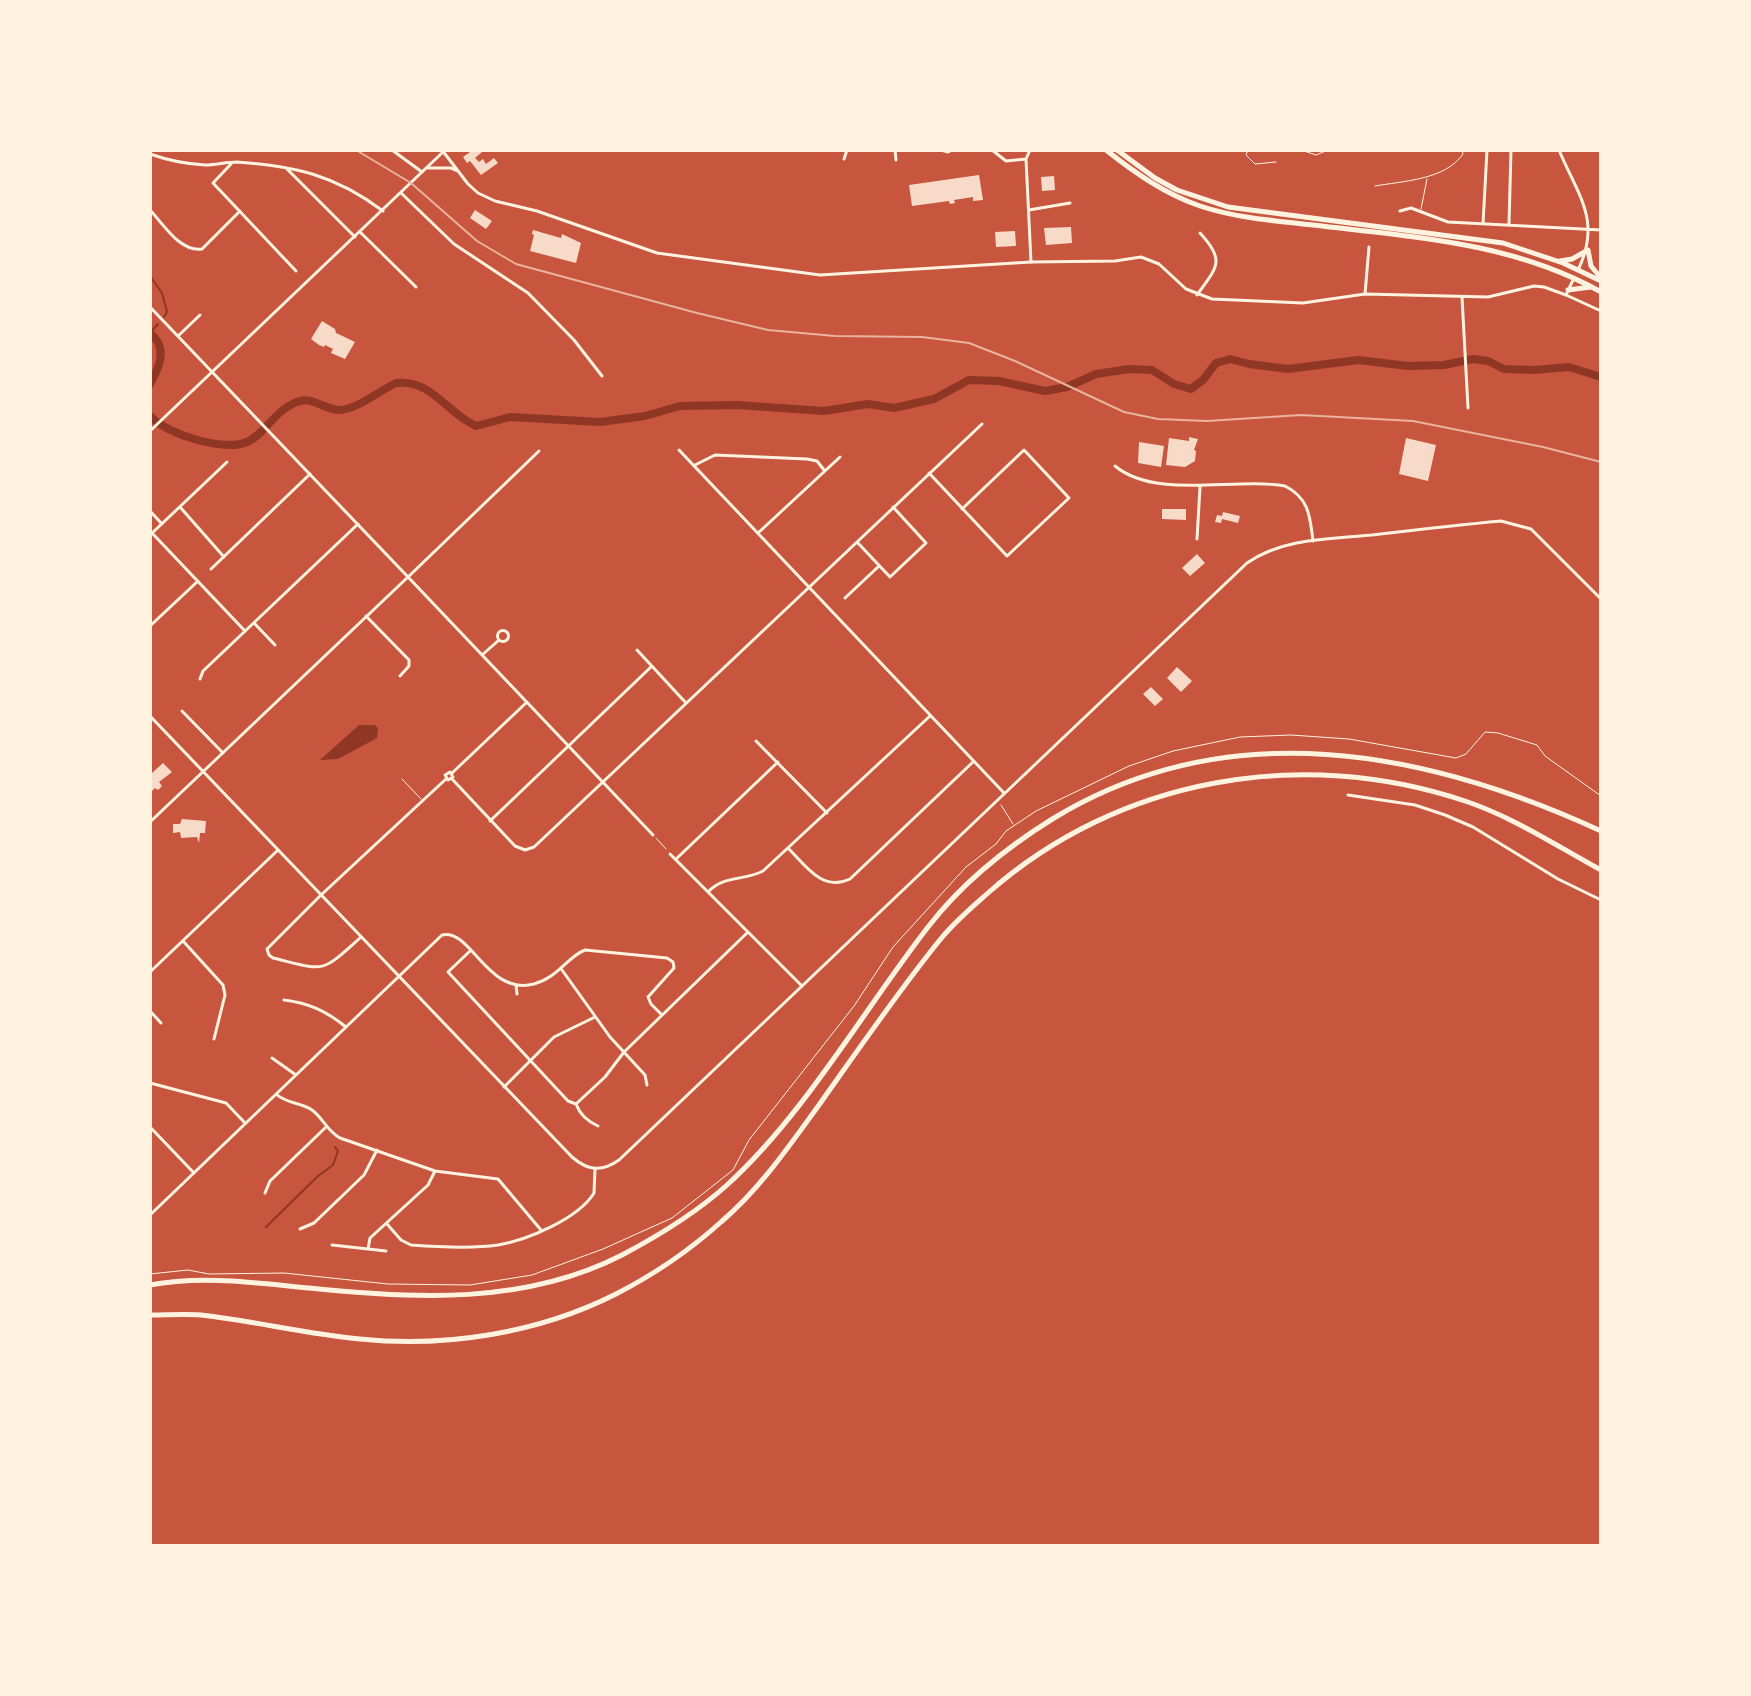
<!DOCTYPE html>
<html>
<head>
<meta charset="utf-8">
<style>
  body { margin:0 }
  #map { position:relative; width:1751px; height:1696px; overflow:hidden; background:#c8553d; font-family:"Source Sans 3",sans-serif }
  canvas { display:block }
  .frame { position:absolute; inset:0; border:152px solid #fff3e0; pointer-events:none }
</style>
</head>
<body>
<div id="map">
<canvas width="1751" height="1696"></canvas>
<div class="frame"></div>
</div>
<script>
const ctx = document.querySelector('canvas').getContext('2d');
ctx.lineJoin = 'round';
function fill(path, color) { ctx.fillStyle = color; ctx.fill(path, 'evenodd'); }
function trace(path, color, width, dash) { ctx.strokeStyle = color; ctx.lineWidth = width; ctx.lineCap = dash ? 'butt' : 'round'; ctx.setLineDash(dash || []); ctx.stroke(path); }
fill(new Path2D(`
  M359,725H375L378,728L377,738L338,759L320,760Z`), '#8f3625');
trace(new Path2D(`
  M150,276L162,293L167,312L164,317
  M150,333L158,324
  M266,1227L318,1176L333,1165L338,1151L335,1147`), '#8f3625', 2);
trace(new Path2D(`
  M150,333C168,348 160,366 150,384
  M150,416C166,434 224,452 247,442C267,433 274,409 300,401C314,397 326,411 341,410C359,408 379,391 396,383C432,379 446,413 476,426L510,417L600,422L645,416L680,406L737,405L824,411L868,404L894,408L934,399L969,380L999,381L1045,391L1067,387L1096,374L1129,369L1152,370L1174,384L1191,389L1203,380L1216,363L1230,359L1249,364L1288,369L1358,360L1408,366L1444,365L1473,359L1488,361L1504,369L1534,370L1569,367L1601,377`), '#8f3625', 8);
fill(new Path2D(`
  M473,150L482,152L475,158L479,162L483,159L486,164L494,158L498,163L481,175L470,161L467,163L463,157Z
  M979,175L983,200L973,201V197L954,200L955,203L950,204L949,201L912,206L909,185Z
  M1054,176L1055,190L1042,191L1041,177Z
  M475,210L492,221L486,229L470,218Z
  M1071,227L1072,243L1046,245L1044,228Z
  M533,230L561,238L562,234L581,243L576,263L530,251L534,235L532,234Z
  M1015,231L1016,246L996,247L995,232Z
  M322,321L335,329L336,333L355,342L345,359L331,353L333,349L325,345L324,347L319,345L311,339Z
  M1189,437L1198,439L1194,450L1196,451L1195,461L1185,467L1166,465L1169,438L1189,441Z
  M1406,438L1436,445L1428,481L1399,474Z
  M1139,442L1164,446L1161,467L1138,463Z
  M1162,509H1186V520L1162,519Z
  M1223,512L1240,516L1238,523L1222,519L1221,523L1215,522L1217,515L1222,516Z
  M1197,554L1205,563L1190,576L1182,568Z
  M1177,667L1192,681L1181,692L1167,678Z
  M1151,687L1163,699L1155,706L1143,694Z
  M163,763L172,772L159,782L162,786L158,790L155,788L152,791L150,771L152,773Z
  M182,819L206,821L205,833H200L199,843L197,837L181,838L180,832L173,833V824H180Z`), '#f7dbc8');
trace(new Path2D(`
  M1001,805L1013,824
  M656,838L666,849
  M150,1274L188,1270L209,1274L284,1273L388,1284L470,1285L532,1275L603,1249L672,1218L733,1170L749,1140L854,1006L893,947L966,867L996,844L1006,831L1036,811L1129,766L1173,751L1240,737L1291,735L1349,739L1456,758L1466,754L1485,732L1498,733L1537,745L1545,756L1601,796`), '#fff3e0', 1);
trace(new Path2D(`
  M1248,150L1246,155L1255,164L1276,162
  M1301,150L1316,155L1328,150
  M1375,186C1403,181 1445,180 1463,154L1462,150
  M1421,209L1427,179
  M402,779L421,799`), '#fff3e0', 1);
trace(new Path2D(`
  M392,150L422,172
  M895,150L896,160
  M941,150L948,152L952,150
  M992,150L1006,161L1026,159
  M1030,150L1026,159L1031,262
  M1559,150C1578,196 1602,220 1578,270
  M150,154C167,160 187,164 205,165C216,165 226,162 237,162C295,166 335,175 383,211
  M844,159L847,150
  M231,164L213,183L296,271
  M287,169L355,237
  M401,193L454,244L528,293L574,340L602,376
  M150,210C164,225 180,252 202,249L240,211
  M1029,210L1070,203
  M1400,211L1411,208L1448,222L1601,230
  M1483,224L1487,150
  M1509,224L1511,150
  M360,232L416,287
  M1365,294L1369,247
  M1197,295C1217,267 1226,261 1200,233
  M1566,295L1601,311
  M1462,297L1468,408
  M178,336L200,315
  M679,450L1004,793
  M539,451L408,577L653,835
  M695,465L715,455L807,459L817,461L824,470
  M1115,466C1156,500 1235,477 1285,486C1309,498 1310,516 1313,541
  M929,473L1007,556L1069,498L1024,450L962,509
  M180,507L224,557
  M150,511L162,524
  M152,533L245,631
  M758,533L840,457
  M150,535L227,462
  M1197,539L1200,487
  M857,542L890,577L926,543L893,507
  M211,569L310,474
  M845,598L879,566
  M366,616L409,660V666L400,676
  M254,623L275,645
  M150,626L198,581
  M497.5 636a5.5 5.5 0 1 1 11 0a5.5 5.5 0 1 1-11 0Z
  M637,650L686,703
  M482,655L499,640
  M200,679L203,671L358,524
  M182,711L223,753
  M756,741L827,813
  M450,772L453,777L448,780L445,775Z
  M452,773L527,702
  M452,779L515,846L525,850L534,847L982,424
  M1348,795L1415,805L1445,815L1473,827L1558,879L1601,900
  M490,821L652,666
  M788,848C806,866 822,892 850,879L974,761
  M670,854L802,986
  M676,859L778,762
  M708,892C724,875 744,881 763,871L930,716
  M361,937C320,974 326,971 273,958L269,955L267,949L321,895L446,779
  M183,941L223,985L225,995L214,1039
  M470,951L448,972L568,1101L576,1104
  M562,970L610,1037L645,1075L647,1085
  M150,972L278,850
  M516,985L517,994
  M284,1000C309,1003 326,1011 346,1027
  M150,1011L161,1023
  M272,1058L296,1075
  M150,1083L226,1103L245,1123
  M504,1087L554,1037L595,1017
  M276,1094C287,1104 300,1102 312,1110C323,1118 327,1131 340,1138L435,1171L498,1179L541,1230
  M598,1126C587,1121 580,1115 576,1104L605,1077L624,1052L748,932
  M150,1127L194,1173
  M265,1193L270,1181L325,1128
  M150,1215L442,935C471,928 487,996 534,984C559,977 567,957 585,950L667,958L673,962L674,968L648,997L651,1004L662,1015
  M387,1224L401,1240L411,1245C438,1247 471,1249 498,1245C527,1240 578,1219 594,1193L595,1169
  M300,1229L314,1223L364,1175L377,1150
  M332,1245L386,1251
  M368,1249L370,1238L428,1185L435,1171`), '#fff3e0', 3);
trace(new Path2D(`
  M442,150L468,184L478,193L495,201L537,211L657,253L820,275L1031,262L1115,261L1141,257L1159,264L1186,289L1212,299L1303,303L1365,294L1488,297L1534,286L1544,287L1566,295L1574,278
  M426,168H451L458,171
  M150,307L408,577L150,822
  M150,431L443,152
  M150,716L572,1157C588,1171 602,1172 619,1160L1247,563C1283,538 1329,539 1372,535C1415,530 1458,525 1501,521L1531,529L1601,599`), '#fff3e0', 3);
trace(new Path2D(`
  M1106,150C1135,173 1165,194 1200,206C1236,218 1275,221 1313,225C1413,237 1512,242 1601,292
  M1117,150L1155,178L1177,190L1228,207L1503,243L1563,263L1601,281
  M1560,261L1572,259L1588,250L1591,266L1601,278
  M1568,290L1591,287`), '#fff3e0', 5);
trace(new Path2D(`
  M150,1285C202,1275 257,1283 309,1288C414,1299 525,1305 622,1255C658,1236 696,1213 727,1185C804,1115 863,1011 928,927C962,883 1007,847 1054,818C1229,712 1425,750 1601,831
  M150,1315C167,1315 184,1314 201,1315C254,1321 307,1334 360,1339C446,1348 539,1333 616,1294C653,1275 690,1250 721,1222C760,1189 789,1146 819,1105C858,1050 897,993 939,941C953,923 971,908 988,893C1118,778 1301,746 1465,801C1513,817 1557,846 1601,870`), '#fff3e0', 5);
trace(new Path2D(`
  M356,150L411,183L477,241L516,264L697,313L768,330L835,336L922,337L969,343L1015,361L1124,412L1158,419L1207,421L1301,415L1413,421L1543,447L1601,462`), '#e9b49f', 2);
</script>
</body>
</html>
